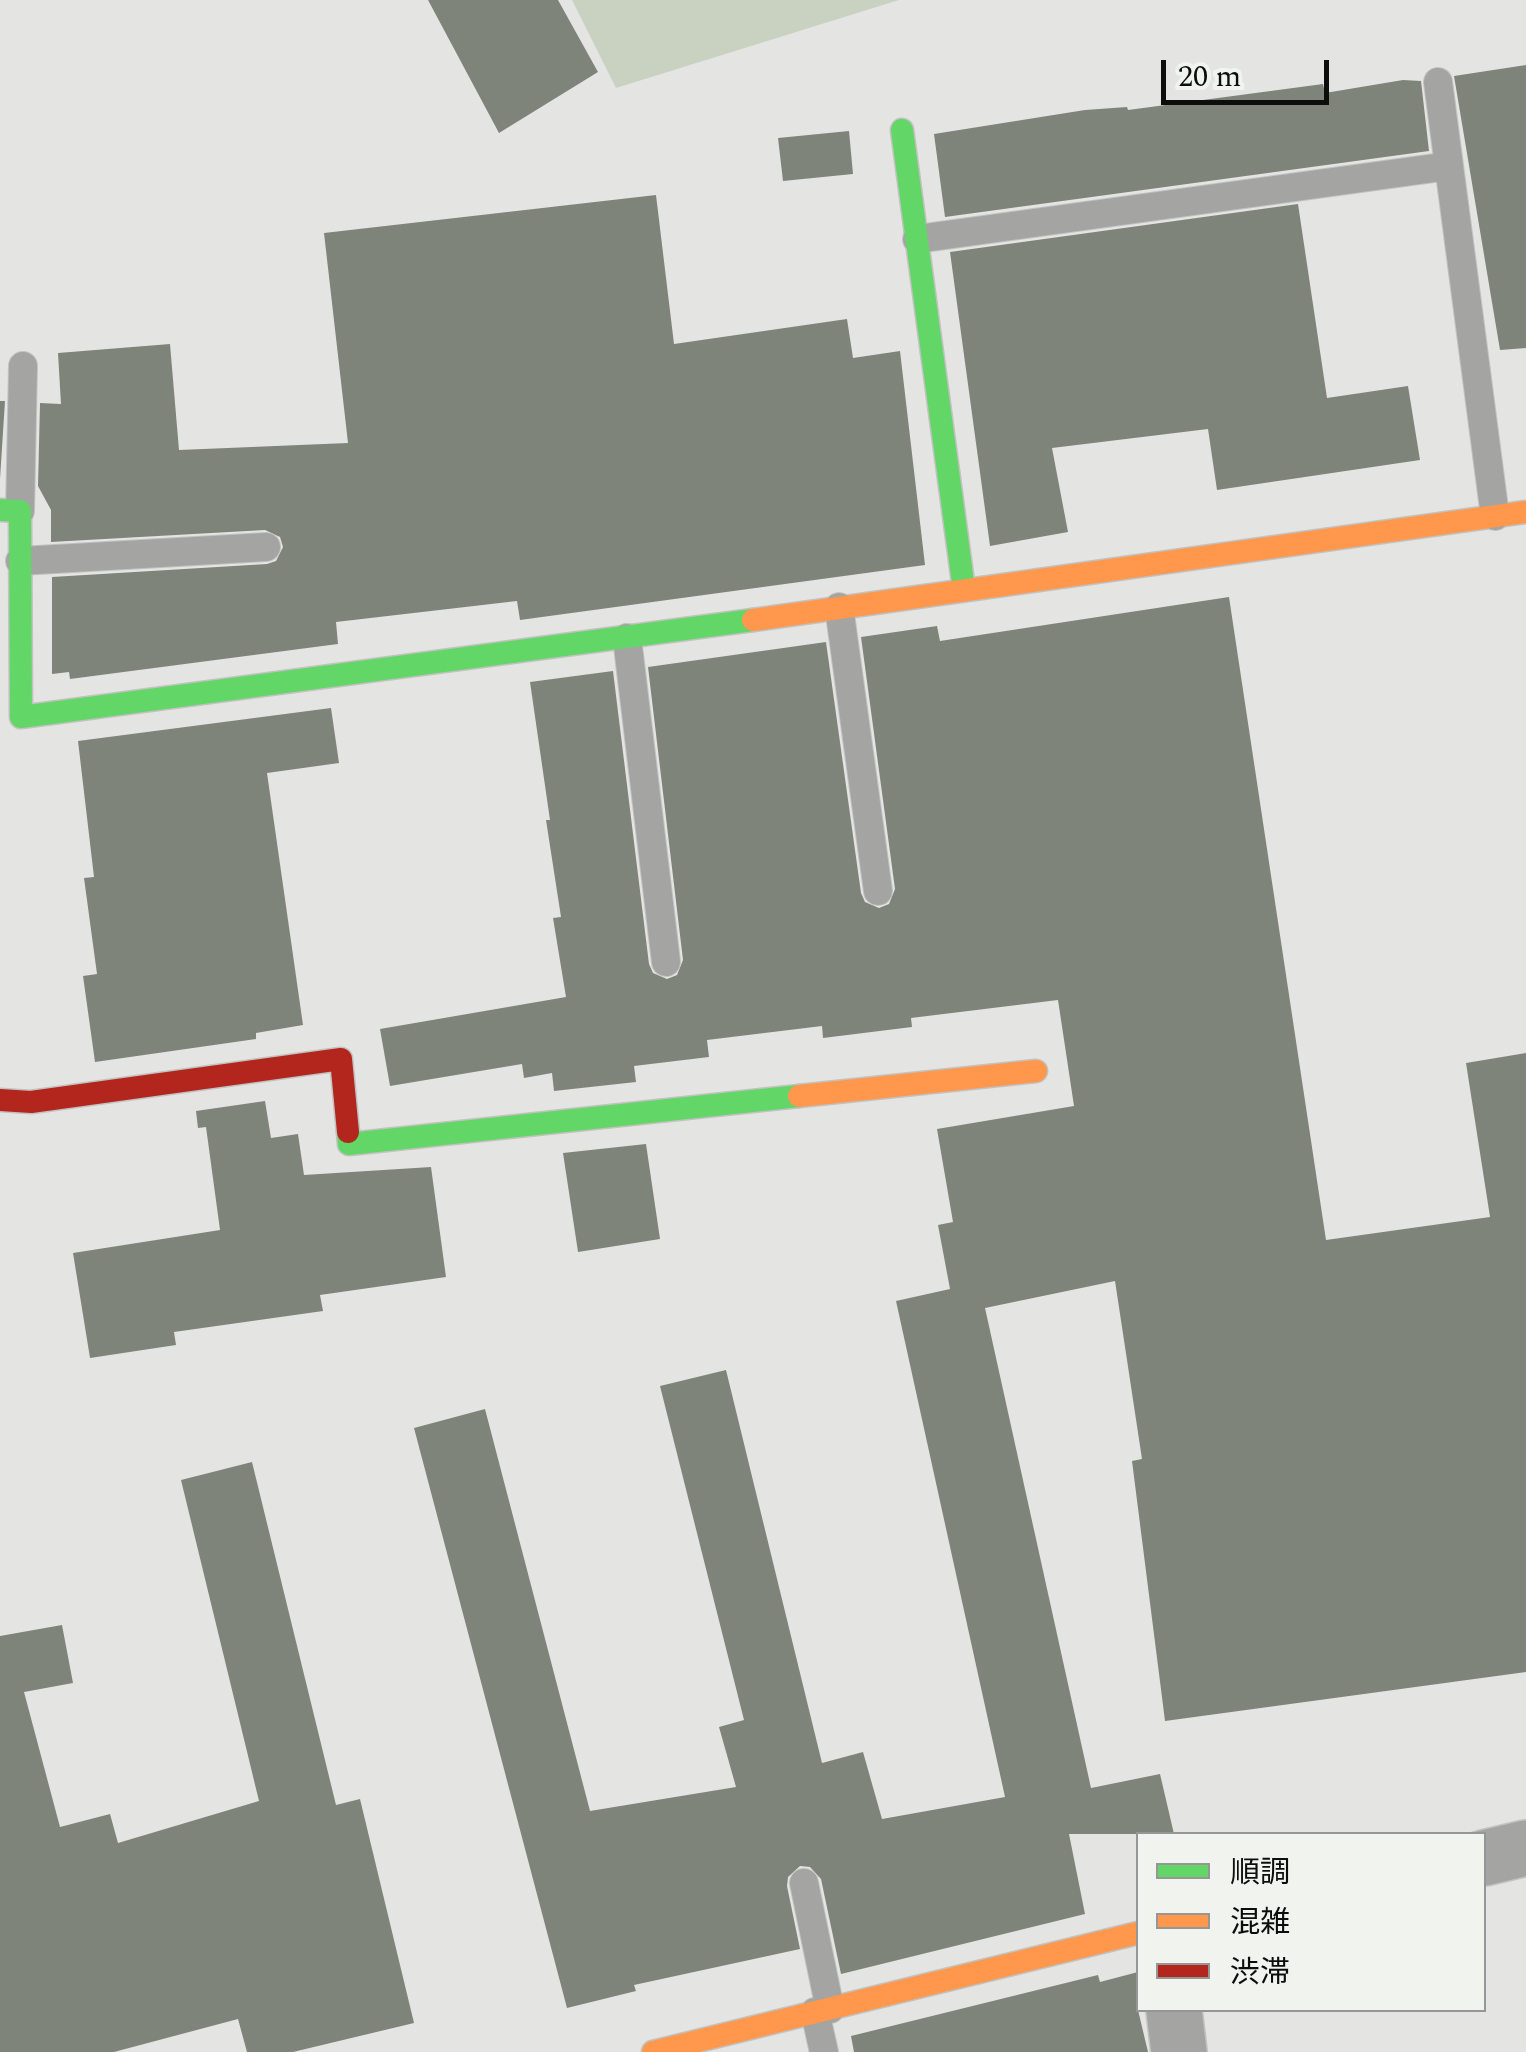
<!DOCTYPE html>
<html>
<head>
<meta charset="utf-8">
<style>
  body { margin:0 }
  #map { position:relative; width:1526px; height:2052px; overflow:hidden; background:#e4e5e3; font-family:Spectral,"Noto Sans JP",serif }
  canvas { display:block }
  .legend { position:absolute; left:1136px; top:1832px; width:350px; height:180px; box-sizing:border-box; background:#f1f3ef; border:2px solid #969794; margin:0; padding:12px 18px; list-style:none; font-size:30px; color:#0d0d0c }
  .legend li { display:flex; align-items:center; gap:20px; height:50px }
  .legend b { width:50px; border:2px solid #969794 }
  .scale { position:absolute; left:1161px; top:60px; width:168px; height:45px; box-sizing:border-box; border:5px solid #0d0d0c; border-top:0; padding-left:12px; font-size:30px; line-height:35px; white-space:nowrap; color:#0d0d0c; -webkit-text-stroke:8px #f1f3ef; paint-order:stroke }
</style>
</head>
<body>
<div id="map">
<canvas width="1526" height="2052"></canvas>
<ul class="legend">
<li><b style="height:12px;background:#63d668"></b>順調</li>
<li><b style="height:12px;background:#ff974d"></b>混雑</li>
<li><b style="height:12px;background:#b3261e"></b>渋滞</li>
</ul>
<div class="scale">20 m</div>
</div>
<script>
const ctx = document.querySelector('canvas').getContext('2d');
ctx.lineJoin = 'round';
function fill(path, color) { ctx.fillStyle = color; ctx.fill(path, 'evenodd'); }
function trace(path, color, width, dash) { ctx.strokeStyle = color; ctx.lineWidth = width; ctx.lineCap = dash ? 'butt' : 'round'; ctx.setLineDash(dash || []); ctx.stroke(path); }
fill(new Path2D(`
  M572,0H899L616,88Z`), '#c9d2c1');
fill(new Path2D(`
  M428,0H558L598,72L499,133Z
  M1526,65V348L1500,350L1454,76Z
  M1403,80L1421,81L1429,151L945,217L934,134L1085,110L1127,107L1128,110L1323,84L1325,93Z
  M849,131L853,174L783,181L778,138Z
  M656,195L674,344L847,319L853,358L900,351L925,565L520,620L517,601L336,622L338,644L70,679L69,672L52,674V577L267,564L276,561L283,547L280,537L265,530L51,542V510L38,486L40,403L61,404L58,353L170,344L179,450L348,443L324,233Z
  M1298,204L1327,398L1408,386L1420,460L1217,490L1208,429L1052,448L1068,532L990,546L950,252Z
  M0,401H5L0,479Z
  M1229,597L1326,1240L1490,1217L1466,1063L1526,1053V1672L1165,1721L1132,1461L1142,1459L1115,1281L985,1308L1091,1788L1160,1774L1174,1834H1069L1085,1914L841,1974L821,1879L810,1867L800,1866L788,1877L787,1886L800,1949L634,1985L636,1991L567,2008L414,1428L485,1409L590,1811L736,1787L719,1727L744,1720L660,1386L726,1370L822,1763L863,1752L882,1819L1005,1797L896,1301L950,1289L938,1225L953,1222L937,1129L1074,1106L1058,1000L911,1018L912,1027L823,1038L822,1026L707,1040L709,1057L634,1066L636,1082L554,1091L552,1073L524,1078L522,1064L390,1086L380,1029L566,997L553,918L561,917L546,820H550L530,682L613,671L649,964L653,973L667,979L677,975L683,960L648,667L826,642L861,893L865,902L879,908L889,904L895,889L861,637L937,626L940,641Z
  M331,708L339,763L267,773L303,1025L256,1033V1039L95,1062L83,976L97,974L84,878L94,877L78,741Z
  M265,1101L271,1138L298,1134L304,1175L431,1167L446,1277L320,1295L323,1311L174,1332L176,1345L90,1358L73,1253L220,1230L206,1127L198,1128L196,1111Z
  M646,1144L660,1239L578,1252L563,1153Z
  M252,1462L336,1805L360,1799L414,2023L293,2052H247L238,2019L114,2052H0V1636L62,1625L73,1683L24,1692L60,1827L110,1814L118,1843L259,1801L181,1480Z
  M1138,1972V2010L1148,2052H854L851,2036L1098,1975L1100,1982Z`), '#7f847b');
const lane = new Path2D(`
  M1438,82L1495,516
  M917,239L1449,166
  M20,511L23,366
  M20,561L266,547
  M839,607L878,891
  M627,638L666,962
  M804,1883L830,2009
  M815,2012L824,2052`);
const street = new Path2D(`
  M1484,1858L1526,1848
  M1174,2010L1179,2052`);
const fast = new Path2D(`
  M902,130L964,590
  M0,510L20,511L21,717L753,620
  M348,1132L349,1144L799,1096`);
const slow = new Path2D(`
  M753,620L1526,512
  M799,1096L1036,1071
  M653,2052L1138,1933`);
const jam = new Path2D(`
  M0,1100L31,1102L341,1059L348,1132`);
trace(lane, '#c2c2c1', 30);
trace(street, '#c2c2c1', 58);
trace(fast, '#c2c2c1', 25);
trace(slow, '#c2c2c1', 25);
trace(jam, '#c2c2c1', 25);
trace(lane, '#a4a4a3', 28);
trace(street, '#a4a4a3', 55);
trace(fast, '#63d668', 22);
trace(slow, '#ff974d', 22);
trace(jam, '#b3261e', 22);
</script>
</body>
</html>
